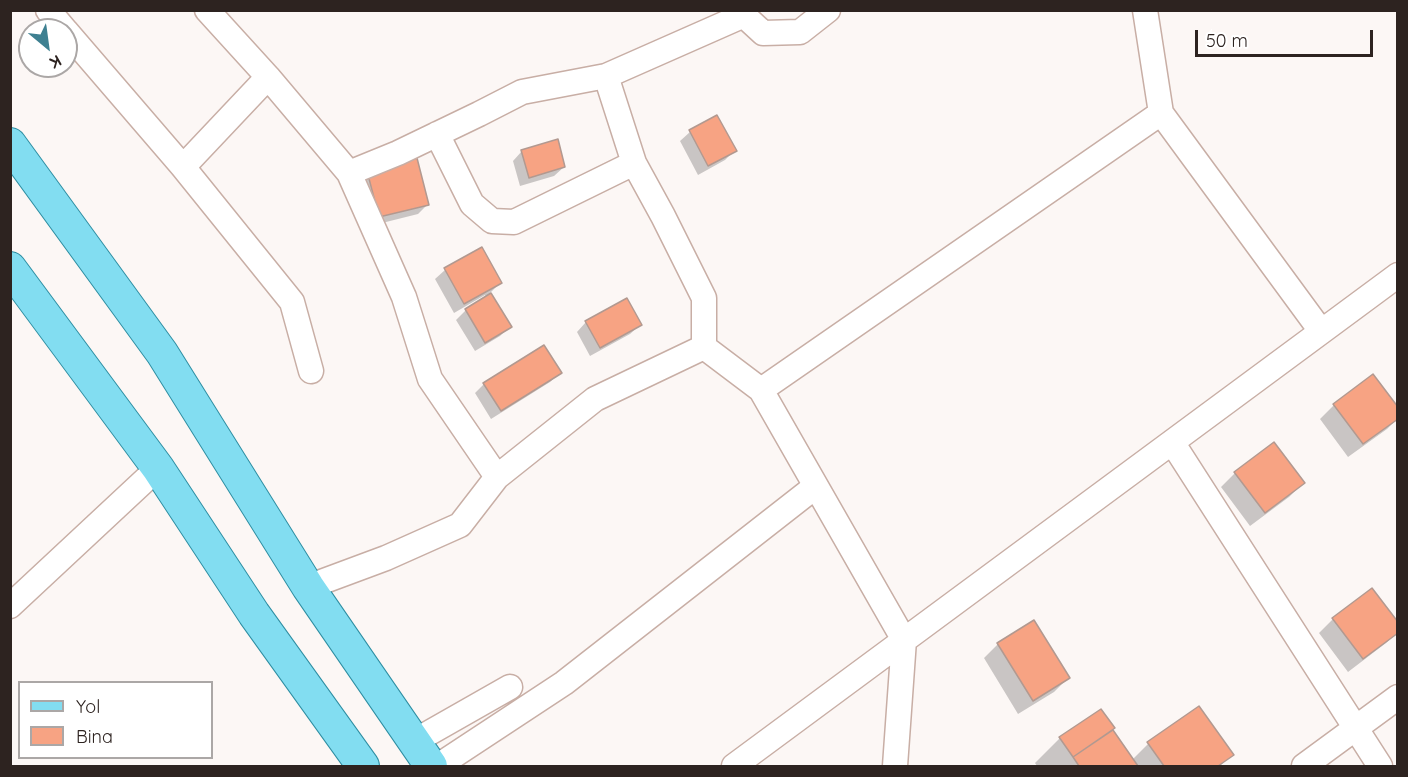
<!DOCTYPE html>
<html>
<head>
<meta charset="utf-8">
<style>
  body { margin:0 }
  #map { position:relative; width:1408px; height:777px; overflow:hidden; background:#fcf7f5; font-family:Quicksand,sans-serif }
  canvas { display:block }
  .frame { position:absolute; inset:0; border:12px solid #2d2320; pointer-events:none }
  .legend { position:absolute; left:18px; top:681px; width:195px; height:78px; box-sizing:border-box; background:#fff; border:2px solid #aba7a6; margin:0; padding:8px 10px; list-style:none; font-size:18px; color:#2d2320 }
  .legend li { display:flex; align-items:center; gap:12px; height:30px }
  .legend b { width:30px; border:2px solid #aba7a6 }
  .north { position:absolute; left:18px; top:18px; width:60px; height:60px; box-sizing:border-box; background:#fff; border:2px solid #aba7a6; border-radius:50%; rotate:151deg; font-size:16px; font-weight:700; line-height:24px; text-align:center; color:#2d2320 }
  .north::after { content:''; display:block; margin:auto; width:21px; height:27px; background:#3e8091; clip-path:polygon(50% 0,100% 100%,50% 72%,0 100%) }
  .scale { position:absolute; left:1195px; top:30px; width:178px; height:27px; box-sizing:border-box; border:3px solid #2d2320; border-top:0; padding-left:8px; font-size:18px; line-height:21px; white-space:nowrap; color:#2d2320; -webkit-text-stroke:4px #fff; paint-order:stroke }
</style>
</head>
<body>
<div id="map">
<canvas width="1408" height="777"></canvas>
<div class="frame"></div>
<ul class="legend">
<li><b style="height:8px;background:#82ddf1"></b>Yol</li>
<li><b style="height:16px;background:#f7a383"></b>Bina</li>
</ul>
<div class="north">K</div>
<div class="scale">50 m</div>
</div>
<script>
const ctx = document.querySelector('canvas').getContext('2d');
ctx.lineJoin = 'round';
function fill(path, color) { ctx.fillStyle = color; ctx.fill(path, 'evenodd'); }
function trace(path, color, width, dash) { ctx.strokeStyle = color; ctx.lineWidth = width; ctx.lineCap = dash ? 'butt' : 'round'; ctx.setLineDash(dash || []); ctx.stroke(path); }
fill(new Path2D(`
  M717,117L735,150L725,160L698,175L680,141L690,132Z
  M522,151L564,167L554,176L520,186L513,161Z
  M368,172L428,204L418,214L370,226L359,182Z
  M481,249L500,283L490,293L510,326L500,336L475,351L456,320L466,310L487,298L485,295L454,313L435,279L445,270Z
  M586,322L640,325L630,334L590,356L577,332Z
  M560,373L550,382L491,419L475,393L484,384Z
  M1334,405L1398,418L1387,429L1348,457L1320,419Z
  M1235,473L1303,483L1289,497L1250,526L1221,487Z
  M1372,590L1398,632L1386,643L1348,672L1319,633L1333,619Z
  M998,644L1068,678L1054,692L1018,714L984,658Z
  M1198,708L1232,755L1220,766H1037L1035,763L1060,738L1101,711L1132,760L1148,744Z`), '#0003');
const building = new Path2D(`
  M717,115L737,151L708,166L689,130Z
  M558,139L565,167L529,178L521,150Z
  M417,158L429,205L379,217L367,171Z
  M482,247L502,283L464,304L444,268Z
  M491,293L512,327L485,343L465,309Z
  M627,298L642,325L600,348L585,321Z
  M544,345L562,373L501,411L483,383Z
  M1373,374L1398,407V419L1363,444L1333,404Z
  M1274,442L1305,483L1265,513L1234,472Z
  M1372,588L1398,622V633L1363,659L1332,618Z
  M1034,620L1070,678L1033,701L997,643Z
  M1199,706L1234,755L1218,766H1164L1147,742Z
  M1101,709L1115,728L1073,757L1059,737Z
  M1113,730L1138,766H1079L1073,757Z`);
fill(building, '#f7a383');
trace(building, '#b29990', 1.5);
const minor = new Path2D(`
  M48,10L65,30
  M207,10L268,77L349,173L404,297L430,379L497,477
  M738,10L763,33L800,32L828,10
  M66,31L183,167L292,302L311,371
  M606,76L634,163L663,216L704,298V347
  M1161,113L1321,331
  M437,134L472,204L492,221L514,222L634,163
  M183,167L268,77
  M349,173L398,153L479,114L522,92L606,76L742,16
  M761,390L1161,113L1145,10
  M1172,442L1380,766
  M308,587L386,558L460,525L497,477L595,399L704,347L761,390L904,640L895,766
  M10,606L158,468
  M415,741L510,687
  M438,766L564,683L816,486
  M734,766L1398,275
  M1304,766L1398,697`);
const major = new Path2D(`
  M10,144L162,353L308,587L431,766
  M10,268L158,468L254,614L363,766`);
trace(minor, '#c8aea5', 27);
trace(major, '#2e8ea2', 34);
trace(minor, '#fff', 24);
trace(major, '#82ddf1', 32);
</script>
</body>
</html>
